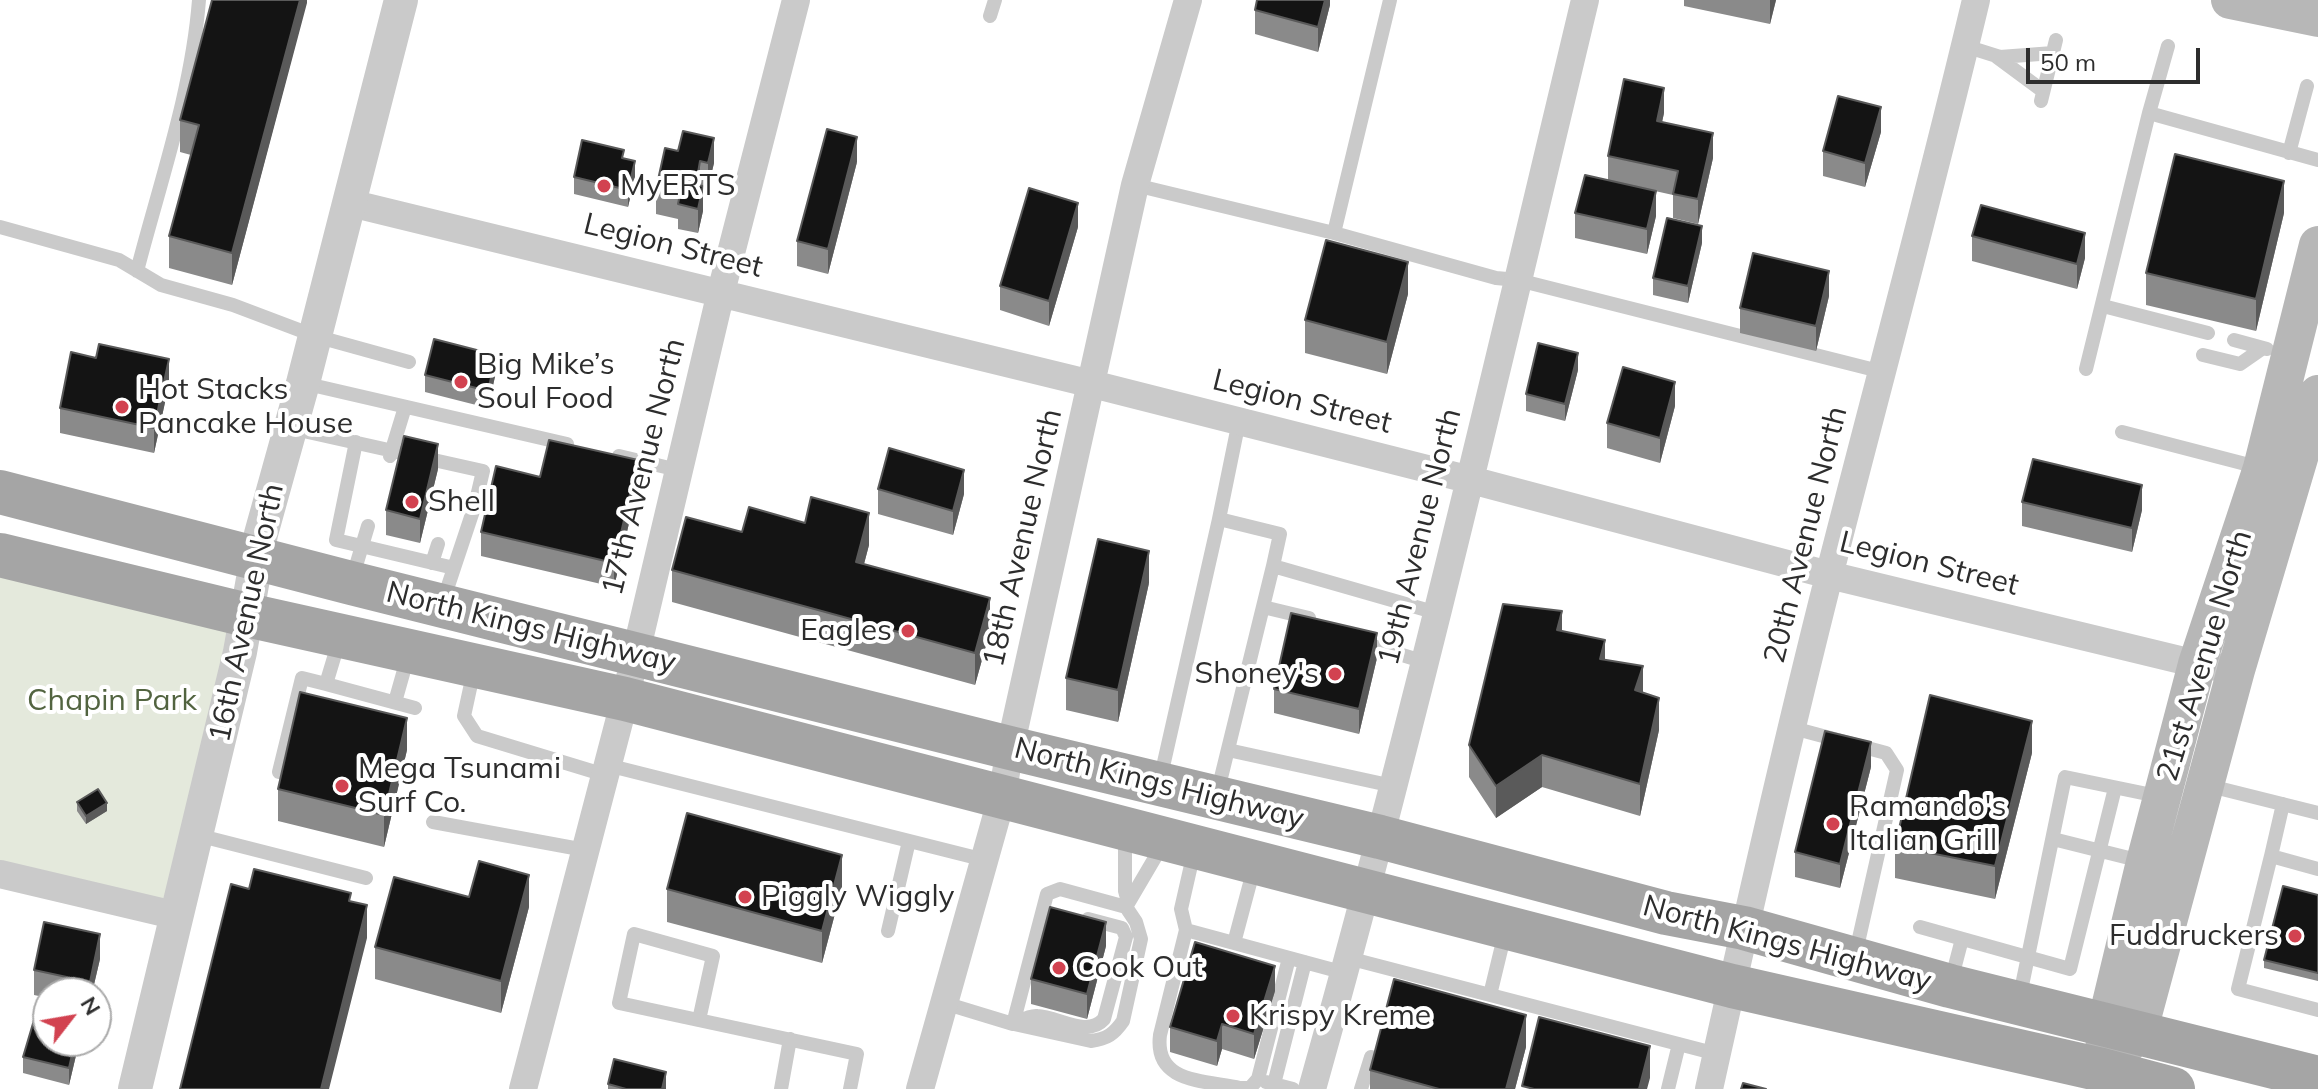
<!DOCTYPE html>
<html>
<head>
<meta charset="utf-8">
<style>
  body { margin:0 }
  #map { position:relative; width:2318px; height:1089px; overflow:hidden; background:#fff; font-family:Mulish,sans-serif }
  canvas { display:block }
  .north { position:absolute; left:32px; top:977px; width:80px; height:80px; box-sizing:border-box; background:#fff; border:2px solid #ababab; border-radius:50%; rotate:59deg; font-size:22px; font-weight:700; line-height:32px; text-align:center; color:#2d2d2d }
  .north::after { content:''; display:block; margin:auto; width:28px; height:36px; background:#d24250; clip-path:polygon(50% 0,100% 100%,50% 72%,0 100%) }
  .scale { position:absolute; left:2026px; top:48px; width:174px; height:36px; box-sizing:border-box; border:4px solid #2d2d2d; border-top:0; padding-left:10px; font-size:24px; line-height:28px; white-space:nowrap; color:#2d2d2d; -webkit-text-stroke:6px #fff; paint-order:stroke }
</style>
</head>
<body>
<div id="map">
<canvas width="2318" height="1089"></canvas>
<div class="north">N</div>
<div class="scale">50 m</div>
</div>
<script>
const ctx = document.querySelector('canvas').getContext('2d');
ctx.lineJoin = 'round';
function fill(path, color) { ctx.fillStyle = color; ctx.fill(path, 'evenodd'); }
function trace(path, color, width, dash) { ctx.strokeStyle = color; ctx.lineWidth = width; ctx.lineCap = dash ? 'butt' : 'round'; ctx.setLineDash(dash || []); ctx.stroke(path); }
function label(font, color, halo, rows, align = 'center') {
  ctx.font = font + ' Mulish,sans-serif'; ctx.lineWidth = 8; ctx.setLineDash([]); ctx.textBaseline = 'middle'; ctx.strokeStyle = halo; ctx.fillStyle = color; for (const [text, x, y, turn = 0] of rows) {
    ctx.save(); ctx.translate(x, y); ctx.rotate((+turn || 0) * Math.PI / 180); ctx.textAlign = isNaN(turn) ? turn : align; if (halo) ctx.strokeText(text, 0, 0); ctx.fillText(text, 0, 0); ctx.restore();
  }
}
fill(new Path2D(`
  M0,555L247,615L178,916L0,874Z`), '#e4e9dc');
trace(new Path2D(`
  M990,16L995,0
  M1965,46L2000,57L2053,53
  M2168,46L2149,113L2318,160
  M1997,57L2043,91
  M2041,101L2056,40
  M2289,153L2307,86
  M1135,185L1334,233L1496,278L1518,280L1883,372
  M0,227L119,260L161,285L233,305L315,336L409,362
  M1334,233L1390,0
  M137,271C160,182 192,91 199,0
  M2103,306L2208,333
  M2234,340L2267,349
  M2203,355L2240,364L2263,348
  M2086,369L2149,113
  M303,383L567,444
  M290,428L483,471L475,505L443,601
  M2122,432L2261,468
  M356,442L336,540L454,568
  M390,456L405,407
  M619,456L678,470
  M1219,519L1239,421
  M432,563L438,544
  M352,579L368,526
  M1263,607L1309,618
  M339,641L326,684L415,708
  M1360,642L1425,662
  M474,670L464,716L477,736L605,775
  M395,702L408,656
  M1793,728L1886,753L1897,770L1855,956
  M1228,750L1393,786
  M607,765L985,860
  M279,772L302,678L326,684
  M1160,780L1219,519L1280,534L1273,566L1437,613
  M2206,785L2318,813
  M1217,794L1273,566
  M433,822L585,850
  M1125,834V891L1128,902
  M197,835L366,878
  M2053,839L2145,862
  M1194,852L1181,909L1186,930L1160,1035C1154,1083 1203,1080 1240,1088H1250L1258,1079L1289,958
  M2271,856L2283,804
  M2318,869L2271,856L2238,989L2318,1010
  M1920,927L2070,969L2115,788
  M1186,930L1345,973
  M888,931L909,841
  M1234,943L1254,868
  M1348,958L1717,1054
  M1951,981L1962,939
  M1490,995L1505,933
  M2019,1000L2065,777L2162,797
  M944,1003L1013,1024L1047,894L1060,889L1126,907L1163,844
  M699,1020L713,956L634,934L619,1003C698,1020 778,1037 857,1054L850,1089
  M1013,1024C1020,1021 1030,1015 1037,1016C1059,1017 1087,1038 1104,1019L1126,937L1122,928L1088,919
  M1014,1024L1091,1041C1107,1039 1114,1034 1123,1021L1141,939L1136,922L1126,907
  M1266,1082L1293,1089
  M1274,1084L1305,962
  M781,1089L790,1039
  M1361,1089L1371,1057
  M1668,1089L1679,1044`), '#cacaca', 14);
trace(new Path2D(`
  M350,203L1092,384L1471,480L1829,575L2197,664L2236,670
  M0,874L178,916
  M523,1089L625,699L721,292L796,0
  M920,1089L1002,797L1010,748L1135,185L1188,0
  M1312,1089C1413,729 1498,364 1585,0
  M1709,1089C1747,917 1786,746 1829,576C1878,384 1930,193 1976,0`), '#cacaca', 28);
trace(new Path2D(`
  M135,1089L240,652L261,534L303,383L401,0`), '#cacaca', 34);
trace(new Path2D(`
  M2230,0L2318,18
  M2104,1053L2106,1024L2145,862L2197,664L2262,468L2318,245
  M2118,1054L2138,1033L2236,670L2318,394`), '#b7b7b7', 38);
trace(new Path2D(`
  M0,492L351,583L1010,748L1380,837L1666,913L1744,928L1950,986L2318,1078
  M0,555L247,615L625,699L1732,986L2102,1070L2173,1089`), '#a5a5a5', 44);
fill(new Path2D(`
  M307,0L232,285L169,268V236L191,155L180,152V120Z
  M1330,0V5L1318,52L1255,34V10Z
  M1684,0H1776L1770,24L1684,6Z
  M1664,113L1662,122L1713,158L1698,224L1673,218V195L1619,183L1656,216L1647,254L1575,238V213L1608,180V156Z
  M1881,132L1865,187L1823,176V151Z
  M665,148L714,163L708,188L703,187V211L698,233L678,229V219L656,214V189Z
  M624,158L635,177L628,207L574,194V177Z
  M857,162L828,274L797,266V241Z
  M2284,213L2256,331L2146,305V273Z
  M1078,227L1049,326L1000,310V286Z
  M1972,236L2085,258L2077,289L1972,261Z
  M1702,243L1688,303L1653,295V278Z
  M1408,294L1387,374L1305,353V320Z
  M1829,296L1816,351L1740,333V308Z
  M1578,370L1565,421L1526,411V394Z
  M496,372L488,408L425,392V375Z
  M169,384L154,453L60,433V408Z
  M1675,406L1660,463L1607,448V423Z
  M438,469L420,543L386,535V510Z
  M540,477L638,485L614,587L481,556V532Z
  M878,489L964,494L953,535L878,514Z
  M2022,502L2142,510L2132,552L2022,526Z
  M742,532L869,545L864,564L990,631L975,685L672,602V570Z
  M1149,583L1118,722L1066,710V678Z
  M1562,631L1605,660L1643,693L1659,730L1640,816L1542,787L1496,818L1469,777V745Z
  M1377,658L1359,734L1274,713V689Z
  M407,750L384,847L278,821V789Z
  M2032,753L1995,899L1895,878V846Z
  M1871,767L1840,888L1795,877V852Z
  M77,802L107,811L86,824L77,811Z
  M842,887L822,963L667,922V889Z
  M2318,895V981L2264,968V960Z
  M469,897L529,907L501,1013L375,979V947Z
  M1106,946L1087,1019L1031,1004V979Z
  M100,959L92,993H48V998L34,995V970Z
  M1275,991L1254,1059L1222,1049L1217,1066L1170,1052V1027Z
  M78,1041V1047L69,1085L23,1073V1057Z
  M1526,1047L1515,1089H1370V1070Z
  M666,1072V1089H608V1084Z`), '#8a8a8a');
fill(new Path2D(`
  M300,0H307V3L232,285V253Z
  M1325,0H1330V5L1318,52V27Z
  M1770,0H1776L1770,24Z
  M1664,88V113L1657,145V121Z
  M1881,107V132L1865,187V163Z
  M1713,133V158L1698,224V199Z
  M857,137V162L828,274V249Z
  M714,138V163L708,188V163Z
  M635,161V177L628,207V190Z
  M700,161V186L696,209V185Z
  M2284,181V213L2256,331V299Z
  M703,186V211L698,233V209Z
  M1656,191V216L1647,254V229Z
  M1078,203V227L1049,326V301Z
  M1702,226V243L1688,303V286Z
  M2085,233V258L2077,289V264Z
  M1408,262V294L1387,374V342Z
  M1829,271V296L1816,351V326Z
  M1578,353V370L1565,421V404Z
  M496,355V372L488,408V391Z
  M169,359V384L154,453V428Z
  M1675,382V406L1660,463V438Z
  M438,444V469L420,543V519Z
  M638,460V485L614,587V563Z
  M964,470V494L953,535V511Z
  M2142,485V510L2132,552V528Z
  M869,513V545L856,594V562Z
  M1149,551V583L1118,722V690Z
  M990,598V631L975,685V653Z
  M1562,611V643L1557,630Z
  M1377,633V658L1359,734V709Z
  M1605,640V672L1600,659Z
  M1643,666V698L1635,690Z
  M1659,698V730L1640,816V784Z
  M407,718V750L384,847V815Z
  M2032,721V753L1995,899V866Z
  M1871,742V767L1840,888V864Z
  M1542,755V787L1496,818V786Z
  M107,803V811L86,824V816Z
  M842,855V887L822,963V931Z
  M529,875V907L501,1013V981Z
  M367,905V938L329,1089H321Z
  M1106,922V946L1087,1019V994Z
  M100,934V959L92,993H90V982Z
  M1275,966V991L1254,1059V1034Z
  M1526,1015V1047L1515,1089H1506Z
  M1222,1024V1049L1217,1066V1041Z
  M75,1041H78V1047L69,1085V1068Z
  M1650,1046V1078L1647,1089H1639Z
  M666,1072V1089H662Z`), '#5a5a5a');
const building = new Path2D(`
  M212,0H300L232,253L169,236L199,125L180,120Z
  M1257,0H1325L1318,27L1255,10Z
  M1624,79L1664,88L1657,121L1713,133L1698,199L1673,194L1678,171L1608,156Z
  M1838,96L1881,107L1865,163L1823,151Z
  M827,129L857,137L828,249L797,241Z
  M683,131L714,138L708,163L700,161L696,185L703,186L698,209L678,204L680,194L656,189L665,148L678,151Z
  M582,140L624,150L622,158L635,161L628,190L574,177Z
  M2175,154L2284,181L2256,299L2146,273Z
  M1585,175L1656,191L1647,229L1575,213Z
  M1029,188L1078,203L1049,301L1000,286Z
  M1981,205L2085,233L2077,264L1972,236Z
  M1667,218L1702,226L1688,286L1653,278Z
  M1326,240L1408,262L1387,342L1305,320Z
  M1753,253L1829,271L1816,326L1740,308Z
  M434,339L496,355L488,391L425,375Z
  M1538,343L1578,353L1565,404L1526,394Z
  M99,344L169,359L154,428L60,408L71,352L96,358Z
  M1623,367L1675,382L1660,438L1607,423Z
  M404,436L438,444L420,519L386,510Z
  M549,440L638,460L614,563L481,532L496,466L540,477Z
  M889,448L964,470L953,511L878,489Z
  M2033,459L2142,485L2132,528L2022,502Z
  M811,497L869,513L856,562L990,598L975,653L672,570L686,517L742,532L749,507L805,523Z
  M1098,539L1149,551L1118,690L1066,678Z
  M1503,604L1562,611L1557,630L1605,640L1600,659L1643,666L1635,690L1659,698L1640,784L1542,755L1496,786L1469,745Z
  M1291,613L1377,633L1359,709L1274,689Z
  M300,692L407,718L384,815L278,789Z
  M1930,695L2032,721L1995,866L1895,846Z
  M1825,731L1871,742L1840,864L1795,852Z
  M98,789L107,803L86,816L77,802Z
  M687,813L842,855L822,931L667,889Z
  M479,861L529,875L501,981L375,947L394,877L469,897Z
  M254,869L351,893L349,901L367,905L321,1089H180L231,884L249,889Z
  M2283,886L2318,895V973L2264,960Z
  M1050,907L1106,922L1087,994L1031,979Z
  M44,922L100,934L90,982L34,970Z
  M1195,942L1275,966L1254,1034L1222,1024L1217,1041L1170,1027Z
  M1394,979L1526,1015L1506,1089H1439L1370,1070Z
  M37,1010L48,1013V1041H75L69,1068L23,1057Z
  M1539,1017L1650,1046L1639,1089H1534L1522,1086Z
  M614,1059L666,1072L662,1089H626L608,1084Z
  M1743,1083L1766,1089H1741Z`);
fill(building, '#141414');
trace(building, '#5a5a5a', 2);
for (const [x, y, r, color] of [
  [604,186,8,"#d24250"],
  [461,382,8,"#d24250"],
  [122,407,8,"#d24250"],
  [412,502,8,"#d24250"],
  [908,631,8,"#d24250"],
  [1335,674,8,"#d24250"],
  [342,786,8,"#d24250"],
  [1833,824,8,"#d24250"],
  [745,897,8,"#d24250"],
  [2295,936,8,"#d24250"],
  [1059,968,8,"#d24250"],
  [1233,1016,8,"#d24250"]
]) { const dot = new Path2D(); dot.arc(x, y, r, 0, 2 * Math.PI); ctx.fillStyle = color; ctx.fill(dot); trace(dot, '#fff', 3); }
label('30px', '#2d2d2d', '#fff', [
  ["MyERTS",620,186],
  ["Big Mike’s",477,365],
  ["Soul Food",477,399],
  ["Hot Stacks",138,390],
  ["Pancake House",138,424],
  ["Shell",428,502],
  ["Eagles",892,631,"right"],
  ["Shoney's",1319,674,"right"],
  ["Mega Tsunami",358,769],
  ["Surf Co.",358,803],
  ["Ramando's",1849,807],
  ["Italian Grill",1849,841],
  ["Piggly Wiggly",761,897],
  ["Fuddruckers",2279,936,"right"],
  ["Cook Out",1075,968],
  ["Krispy Kreme",1249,1016]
], 'left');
label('30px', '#2d2d2d', '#fff', [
  ["Legion Street",673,246,14],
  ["Legion Street",1302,402,14],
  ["17th Avenue North",644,467,-76],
  ["20th Avenue North",1806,535,-76],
  ["19th Avenue North",1420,537,-76],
  ["18th Avenue North",1023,538,-77],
  ["Legion Street",1929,564,14],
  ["16th Avenue North",247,613,-78],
  ["North Kings Highway",531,628,14],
  ["21st Avenue North",2205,656,-73],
  ["North Kings Highway",1159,784,14],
  ["North Kings Highway",1787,944,15]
]);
label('30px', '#526440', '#fff', [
  ["Chapin Park",112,701]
]);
</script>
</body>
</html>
